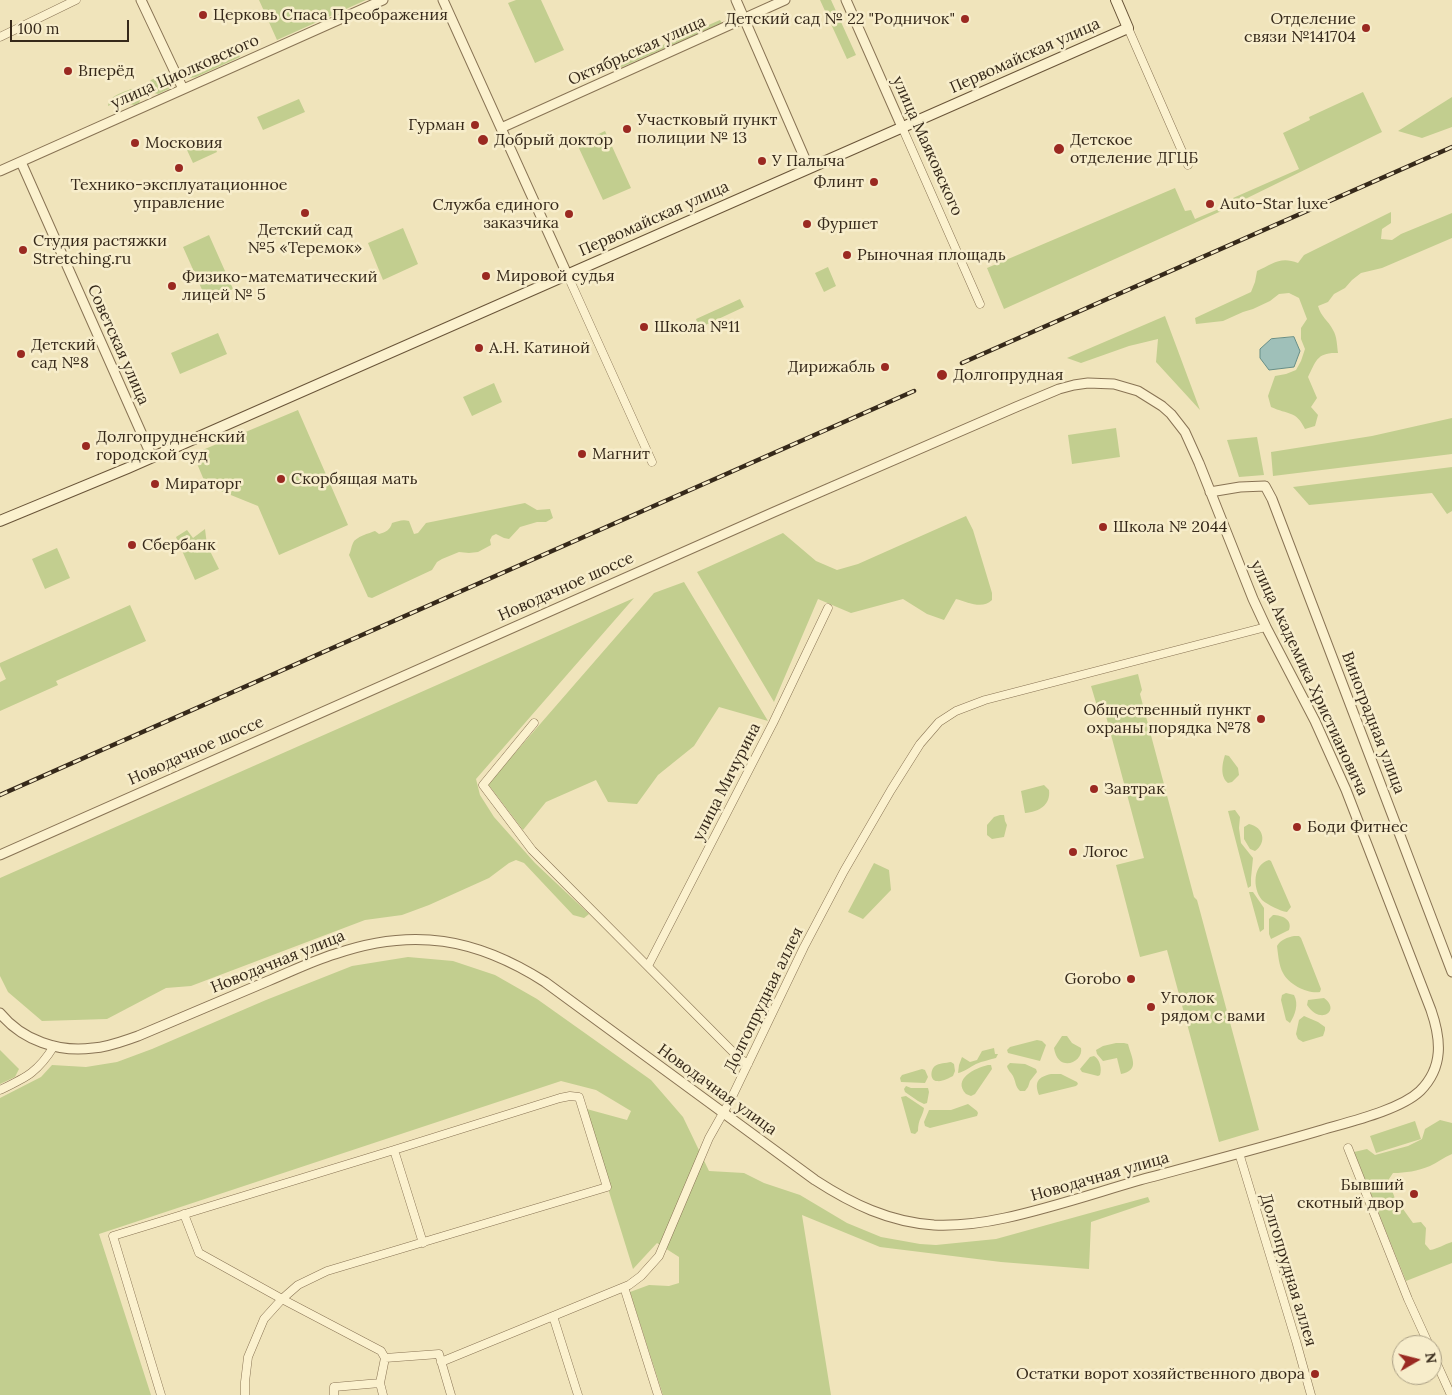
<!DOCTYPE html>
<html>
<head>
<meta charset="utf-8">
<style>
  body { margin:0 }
  #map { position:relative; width:1452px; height:1395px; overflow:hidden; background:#f0e4bb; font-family:Lora,serif }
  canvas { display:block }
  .north { position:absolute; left:1392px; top:1335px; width:50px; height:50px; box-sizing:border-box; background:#f7edcb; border:1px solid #aa9f84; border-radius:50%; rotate:82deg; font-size:14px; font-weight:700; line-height:20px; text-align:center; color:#36291a }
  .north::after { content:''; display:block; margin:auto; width:18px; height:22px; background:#9a2921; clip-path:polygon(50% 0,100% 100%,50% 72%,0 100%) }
  .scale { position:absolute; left:10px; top:20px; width:119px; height:22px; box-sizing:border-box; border:2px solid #36291a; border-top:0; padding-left:6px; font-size:15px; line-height:18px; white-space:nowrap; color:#36291a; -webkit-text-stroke:4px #f7edcb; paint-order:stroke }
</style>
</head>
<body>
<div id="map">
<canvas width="1452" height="1395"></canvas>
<div class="north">N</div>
<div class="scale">100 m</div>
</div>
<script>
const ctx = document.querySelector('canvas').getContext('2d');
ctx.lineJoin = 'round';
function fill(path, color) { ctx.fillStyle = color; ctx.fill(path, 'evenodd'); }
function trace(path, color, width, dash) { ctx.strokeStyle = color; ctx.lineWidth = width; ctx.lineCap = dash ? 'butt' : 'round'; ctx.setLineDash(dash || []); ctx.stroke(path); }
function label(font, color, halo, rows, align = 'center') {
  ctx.font = font + ' Lora,serif'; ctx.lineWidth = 5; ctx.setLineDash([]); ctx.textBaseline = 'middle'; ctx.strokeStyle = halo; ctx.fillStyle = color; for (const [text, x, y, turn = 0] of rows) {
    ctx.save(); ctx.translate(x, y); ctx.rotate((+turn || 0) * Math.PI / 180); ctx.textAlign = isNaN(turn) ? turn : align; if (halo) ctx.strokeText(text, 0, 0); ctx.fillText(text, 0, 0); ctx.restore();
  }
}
fill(new Path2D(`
  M259,0H366L277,40Z
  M516,0H541L564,50L535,63L508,3Z
  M820,0H831L856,55L847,59Z
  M720,20L722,23L622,67L618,66L617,65Z
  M237,51L240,57L196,77L190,78L185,75Z
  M167,72L171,81L173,80L174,82L171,88L158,94L150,92L147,85L151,80Z
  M131,89C139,88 143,96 139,103L135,105L129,104L125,98L108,106C110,95 122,93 131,89Z
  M1363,92L1382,132L1235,204L1233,198L1299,169L1283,133L1310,120L1309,117Z
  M1452,97V127L1422,138L1398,131Z
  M299,99L305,112L263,130L257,117Z
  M605,131L631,188L603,200L577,144Z
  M211,138L217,152L193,163L187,150Z
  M1175,188L1185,211L1191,210L1195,219L1226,206L1228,208L1004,309L987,268Z
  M1391,212V223L1382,229L1381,239L1392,240L1401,234L1452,213V238L1382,268L1361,273L1352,280L1345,288L1334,294L1328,302L1318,306C1321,317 1328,320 1333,330C1337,336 1337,346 1338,353C1317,352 1316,361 1308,377L1317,398L1311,407L1318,415L1315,426L1305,429C1296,410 1288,415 1271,407L1268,396L1275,376L1286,374L1296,370L1301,361L1305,349L1301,339V328L1307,319L1299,298L1289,293L1279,294L1270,301L1253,309L1243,312L1223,321L1196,324L1195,318L1251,292L1255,282L1257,271C1273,264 1280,256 1298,263L1304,255Z
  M403,228L418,264L383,280L368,243Z
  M209,235L233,289L207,301L183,247Z
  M828,267L836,286L824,292L815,273Z
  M740,299L744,307L699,328L696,319Z
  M1165,316L1200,410L1156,362L1158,339L1129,346L1081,363L1067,358Z
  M218,333L227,354L180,374L171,353Z
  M494,383L502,402L472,416L463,397Z
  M298,410L348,525L279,555L258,506L206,485L193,454Z
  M1452,418V454L1273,476L1271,452L1372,436Z
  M1116,428L1120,457L1072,464L1068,435Z
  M1257,437L1264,475L1239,477L1227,440Z
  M1452,467V511L1447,514L1432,493L1309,505L1293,487Z
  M525,503L537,510L550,509L553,518L546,522H537L520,527L509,539L504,538L496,534L492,536L490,540L491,545L478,552L469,553L459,552L442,559L437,562L432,570L372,598L368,597L349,555C351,551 351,547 353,543C355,537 370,533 375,531L379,534C386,532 390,530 392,523C398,521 403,519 409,521L414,534L418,533L426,523Z
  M966,516L973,530L992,593V600C982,610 968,602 956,599L944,620L927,614L903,599L851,613L818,599L774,702L697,572L783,533L816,561L837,570L858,564Z
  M205,529L207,545L219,569L195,580L176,537L187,530L193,538Z
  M57,548L70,578L45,589L32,559Z
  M684,582L768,721L719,707L694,746L658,775L637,804L608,802L596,780L546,802L523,830L488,784L654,593Z
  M634,598L476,779L480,795L494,817L535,863L589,914L584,918L573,915L524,863L516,860L509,863L489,878L429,905L402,915L365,920L191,986L166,988L107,1019L42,1021L8,992L0,976V878Z
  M130,605L146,641L56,681L58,685L0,711V682L6,679L0,666V663Z
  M1138,674L1142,690L1140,694L1194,897L1197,900L1259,1130L1219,1142L1167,950L1140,957L1116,865L1144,858L1103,705L1097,706L1091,686Z
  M1225,755L1229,756L1238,768L1239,775L1232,782L1228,783C1220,777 1222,764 1225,755Z
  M1044,785L1049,790C1051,805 1039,812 1025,813L1021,791Z
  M1235,810L1240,817L1239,828L1241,843L1253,858L1251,878V886L1248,888L1228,811Z
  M1000,815H1004L1005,821L1007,825L1004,837L992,839L987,835V825L994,817Z
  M1249,824C1264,827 1267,843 1255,851L1250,849L1244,839V827Z
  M1269,860L1271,861L1291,907L1287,912C1280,911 1268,905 1262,900C1252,888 1253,864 1269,860Z
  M874,863L889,870L891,890L863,919L848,912Z
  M1249,892H1253L1264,908V929L1260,932Z
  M1273,915C1282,915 1293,920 1289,930L1271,939L1269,934V919Z
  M1294,936H1299L1301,938L1321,989L1320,992C1308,994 1289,985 1283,973C1279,966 1278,954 1277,946C1280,940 1288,937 1294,936Z
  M408,957L453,961L495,975L537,999L651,1080L683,1117L709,1171L744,1173L764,1183L800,1195L847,1223L881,1237L920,1244L936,1245L996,1239L1148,1197L1150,1202L1091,1222L1089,1269L1001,1262L880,1247L802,1215L831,1395H663L630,1292L649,1285L669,1286L679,1283V1257L657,1243L633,1269L583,1108L627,1120L631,1111L596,1090L561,1081L99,1234L151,1395H0V1098L41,1077L52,1065L86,1067L117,1062L152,1049L266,1000L352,966Z
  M1286,993L1294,995C1299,1004 1295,1015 1290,1023L1286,1020L1281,1000L1282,995Z
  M1324,998C1341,1010 1321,1026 1307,1005L1308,1000Z
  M1304,1016L1318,1022L1325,1027V1030L1323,1036L1303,1042L1298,1039L1296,1034L1299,1020Z
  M1062,1036H1067L1072,1043L1081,1048C1084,1062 1058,1074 1054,1048Z
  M1037,1040L1042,1041L1046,1045L1040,1061L1008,1053L1007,1050L1010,1047Z
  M1116,1043H1124L1128,1044C1132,1059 1140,1070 1121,1074L1117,1058L1103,1061L1097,1054L1096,1050L1103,1046Z
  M994,1048L995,1054H998L996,1058C989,1060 983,1061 976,1064C970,1067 964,1072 958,1073L959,1065L962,1057L970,1062L977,1060L982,1051Z
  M0,1050L19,1069L15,1077L0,1084Z
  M1094,1056C1100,1059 1102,1069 1100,1075L1098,1076L1082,1072L1080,1069L1090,1057Z
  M951,1062L954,1064L955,1071L953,1076C949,1078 942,1082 937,1081C930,1081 930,1070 935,1066C939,1063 946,1063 951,1062Z
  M1010,1063L1025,1064L1036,1069L1037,1072L1030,1081L1028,1087L1025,1091H1020C1015,1086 1016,1082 1013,1076C1011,1072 1008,1071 1007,1066Z
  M988,1065H991L992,1069L975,1094L971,1096L966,1094C952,1079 975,1068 988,1065Z
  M922,1069L925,1070L928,1077L925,1083L901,1082L900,1078L902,1075Z
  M1051,1074H1061L1077,1082L1078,1084L1076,1086L1039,1095C1034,1082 1038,1077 1051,1074Z
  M906,1086L911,1088H928L929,1092L927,1103L924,1104L918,1101L905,1092L904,1089Z
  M906,1096L924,1108C923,1116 918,1119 918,1131L915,1134L911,1133L901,1097Z
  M968,1104L977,1111L978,1113L977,1116L930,1128L925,1126L924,1122L929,1110H951Z
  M1440,1120L1452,1123V1154C1444,1157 1437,1163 1430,1166C1417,1171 1406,1173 1393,1173L1389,1179C1390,1189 1395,1195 1396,1204L1403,1209L1413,1223L1421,1222L1426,1228L1425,1244L1430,1250C1438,1249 1444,1244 1452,1242V1263L1406,1281L1354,1152L1367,1149L1375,1155L1408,1146L1422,1139L1425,1129Z
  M1415,1121L1421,1139L1376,1153L1370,1136Z`), '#c2ce8f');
const water = new Path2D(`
  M1294,337L1300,351L1294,367L1269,370L1260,358V349L1271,339Z`);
fill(water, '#9fc0b9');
trace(water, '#678e87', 1);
const minor = new Path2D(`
  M1128,28L1188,165
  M0,37L76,0
  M902,127L980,304
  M567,274L652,462
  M534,723L483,785L532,850L739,1058L748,1064
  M648,966L773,723L828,608
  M0,1090C27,1077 38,1072 54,1046
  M1348,1148L1408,1299L1429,1345
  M394,1150L423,1243
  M1239,1153L1296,1341L1311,1395
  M184,1214L199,1253L282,1299L381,1351L385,1358L380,1383L383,1395
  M624,1287L658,1395
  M553,1316L578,1395
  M1432,1353L1451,1395
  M385,1358L439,1354L451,1395
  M441,1362L629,1285L641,1276L659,1256L709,1138L731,1099L804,947L844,871L891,790L920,744L939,722L956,711L985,700L1266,627
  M161,1395L113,1236L394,1150L560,1098L570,1096L579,1097L607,1187L327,1271L298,1285L282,1299L264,1319L248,1357L245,1382V1395
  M334,1395V1387L380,1383`);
const tertiary = new Path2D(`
  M141,0L183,89
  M443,0L567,274
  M736,0L809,168
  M846,0L902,127
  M501,128L785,0
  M21,162L152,457
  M0,171L383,0
  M1210,492L1240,487L1265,486L1272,499L1452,972
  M0,855L774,512L1016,407L1059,389L1074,385L1088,383L1114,384L1138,391L1162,406L1171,414L1185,432L1199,463L1253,599L1266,627L1315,721L1346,790L1431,1010C1441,1039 1444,1067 1420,1091C1399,1111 1344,1123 1315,1132C1257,1149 1199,1164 1140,1180C1095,1193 1051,1208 1005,1218C982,1223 958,1226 934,1225C889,1222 852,1204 815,1180L545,982C476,938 413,927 335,954C312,961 290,972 268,981C225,999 181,1018 138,1036C123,1041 109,1047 93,1048C59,1053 22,1040 0,1013`);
const secondary = new Path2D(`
  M0,521L128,468L1128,28L1116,0`);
trace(minor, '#887354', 9);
trace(tertiary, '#887354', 11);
trace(secondary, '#695438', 12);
trace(minor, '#fbf1ce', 8);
trace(tertiary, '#fbf1ce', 9);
trace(secondary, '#fbf1ce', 10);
const rail = new Path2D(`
  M962,363L1452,147
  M0,795L914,391`);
trace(rail, '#36291a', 4.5);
trace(rail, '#f7edcb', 2.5, [8]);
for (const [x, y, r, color] of [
  [203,15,5,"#9a2921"],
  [965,19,5,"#9a2921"],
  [1366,28,5,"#9a2921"],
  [68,71,5,"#9a2921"],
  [475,125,5,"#9a2921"],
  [627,129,5,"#9a2921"],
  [483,140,6,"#9a2921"],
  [135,143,5,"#9a2921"],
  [1059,149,6,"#9a2921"],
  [762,161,5,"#9a2921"],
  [179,168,5,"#9a2921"],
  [874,182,5,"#9a2921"],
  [1210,204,5,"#9a2921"],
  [305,213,5,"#9a2921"],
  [569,214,5,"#9a2921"],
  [807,224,5,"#9a2921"],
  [23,250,5,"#9a2921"],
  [847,255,5,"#9a2921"],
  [486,276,5,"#9a2921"],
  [172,286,5,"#9a2921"],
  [644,327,5,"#9a2921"],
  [479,348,5,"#9a2921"],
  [21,354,5,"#9a2921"],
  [885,367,5,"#9a2921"],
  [942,375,6,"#9a2921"],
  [86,446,5,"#9a2921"],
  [582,454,5,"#9a2921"],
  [281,479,5,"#9a2921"],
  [155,484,5,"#9a2921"],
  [1103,527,5,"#9a2921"],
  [132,545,5,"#9a2921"],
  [1261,719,5,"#9a2921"],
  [1094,789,5,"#9a2921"],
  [1297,827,5,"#9a2921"],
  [1073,852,5,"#9a2921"],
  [1131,979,5,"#9a2921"],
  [1151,1007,5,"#9a2921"],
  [1414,1194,5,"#9a2921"],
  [1315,1374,5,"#9a2921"]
]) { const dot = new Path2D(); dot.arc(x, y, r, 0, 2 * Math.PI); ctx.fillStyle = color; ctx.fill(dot); trace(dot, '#f7edcb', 2); }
label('16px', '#36291a', '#f7edcb', [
  ["Церковь Спаса Преображения",213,15],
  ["Детский сад № 22 \"Родничок\"",955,19,"right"],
  ["Отделение",1356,19,"right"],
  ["связи №141704",1356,37,"right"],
  ["Вперёд",78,71],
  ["Участковый пункт",637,120],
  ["полиции № 13",637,138],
  ["Гурман",465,125,"right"],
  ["Добрый доктор",494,140],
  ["Детское",1070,140],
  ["отделение ДГЦБ",1070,158],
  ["Московия",145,143],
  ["У Палыча",772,161],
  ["Флинт",864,182,"right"],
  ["Технико-эксплуатационное",179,185,"center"],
  ["управление",179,203,"center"],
  ["Auto-Star luxe",1220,204],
  ["Служба единого",559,205,"right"],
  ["заказчика",559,223,"right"],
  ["Фуршет",817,224],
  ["Детский сад",305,230,"center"],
  ["№5 «Теремок»",305,248,"center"],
  ["Студия растяжки",33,241],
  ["Stretching.ru",33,259],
  ["Рыночная площадь",857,255],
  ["Мировой судья",496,276],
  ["Физико-математический",182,277],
  ["лицей № 5",182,295],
  ["Школа №11",654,327],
  ["Детский",31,345],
  ["сад №8",31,363],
  ["А.Н. Катиной",489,348],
  ["Дирижабль",875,367,"right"],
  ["Долгопрудная",953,375],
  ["Долгопрудненский",96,437],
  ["городской суд",96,455],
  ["Магнит",592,454],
  ["Скорбящая мать",291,479],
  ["Мираторг",165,484],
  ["Школа № 2044",1113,527],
  ["Сбербанк",142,545],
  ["Общественный пункт",1251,710,"right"],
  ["охраны порядка №78",1251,728,"right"],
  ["Завтрак",1104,789],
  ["Боди Фитнес",1307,827],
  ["Логос",1083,852],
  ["Gorobo",1121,979,"right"],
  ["Уголок",1161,998],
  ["рядом с вами",1161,1016],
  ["Бывший",1404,1185,"right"],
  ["скотный двор",1404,1203,"right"],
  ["Остатки ворот хозяйственного двора",1305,1374,"right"]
], 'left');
label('16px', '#36291a', '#f7edcb', [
  ["Октябрьская улица",637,51,-24],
  ["Первомайская улица",1025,56,-24],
  ["улица Циолковского",185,72,-24],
  ["улица Маяковского",927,146,66],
  ["Первомайская улица",654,219,-24],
  ["Советская улица",118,345,66],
  ["Новодачное шоссе",566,587,-24],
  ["улица Академика Христиановича",1309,678,65],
  ["Виноградная улица",1373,723,69],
  ["Новодачное шоссе",196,751,-24],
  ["улица Мичурина",727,782,-63],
  ["Новодачная улица",278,962,-22],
  ["Долгопрудная аллея",764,1000,-64],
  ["Новодачная улица",717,1090,36],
  ["Новодачная улица",1100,1177,-16],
  ["Долгопрудная аллея",1288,1270,73]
]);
</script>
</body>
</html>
